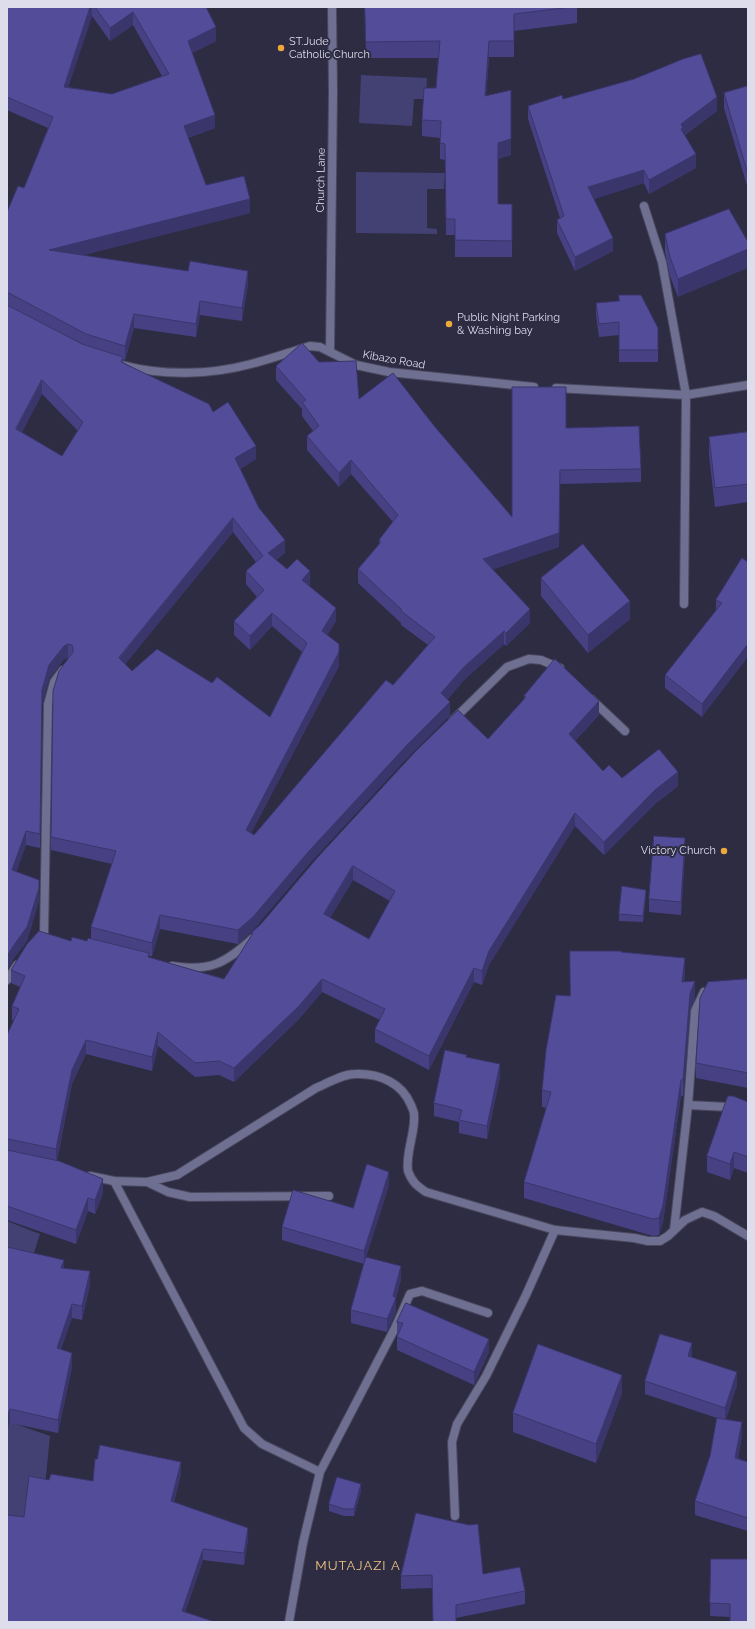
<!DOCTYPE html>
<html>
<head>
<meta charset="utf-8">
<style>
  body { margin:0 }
  #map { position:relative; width:755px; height:1629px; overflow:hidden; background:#2d2c43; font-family:Raleway,sans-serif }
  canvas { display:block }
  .frame { position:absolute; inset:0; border:8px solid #ddddec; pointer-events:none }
</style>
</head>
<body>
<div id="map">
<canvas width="755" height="1629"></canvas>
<div class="frame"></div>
</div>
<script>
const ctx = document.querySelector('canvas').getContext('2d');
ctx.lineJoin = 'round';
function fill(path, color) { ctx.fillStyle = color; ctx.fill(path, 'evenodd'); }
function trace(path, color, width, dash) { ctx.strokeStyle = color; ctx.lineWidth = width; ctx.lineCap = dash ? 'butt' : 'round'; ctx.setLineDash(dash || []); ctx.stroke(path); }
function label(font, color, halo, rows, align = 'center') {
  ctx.font = font + ' Raleway,sans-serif'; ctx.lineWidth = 4; ctx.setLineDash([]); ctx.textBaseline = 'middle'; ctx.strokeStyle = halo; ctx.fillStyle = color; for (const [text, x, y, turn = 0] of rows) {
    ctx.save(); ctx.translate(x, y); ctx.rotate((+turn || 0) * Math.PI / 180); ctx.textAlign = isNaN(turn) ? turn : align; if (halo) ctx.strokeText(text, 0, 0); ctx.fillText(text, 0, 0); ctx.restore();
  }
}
fill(new Path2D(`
  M361,75L427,78L426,99H414L412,126L359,123Z
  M356,172L445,173L444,189H427V228L437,229V234L356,233Z
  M7,1221L40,1234L33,1256L7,1272Z
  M7,1421L50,1436L45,1486L28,1482L26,1500L43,1506L7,1530Z`), '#434073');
const service = new Path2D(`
  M114,1181L244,1428L262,1444L320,1472
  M147,1182L168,1192L190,1197L329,1196
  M455,1516L452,1442L457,1424L486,1376L526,1295L555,1230
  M289,1622L303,1543L320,1472L395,1328L410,1294L422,1291L488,1313`);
const minor = new Path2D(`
  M644,206L662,262L686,395L684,604
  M330,352L333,92L332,7
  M122,365C163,376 210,375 251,364C271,359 290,352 310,346L320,347L356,365L389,372L534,387
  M556,388L686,395L748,385
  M591,699L625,731
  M453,720L507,667L529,659L541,660L560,668
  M44,935L48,704L54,682L63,670
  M172,966C210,972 226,963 253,938
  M7,980L17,965
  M688,1105L748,1108
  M90,1176L114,1181L147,1182L177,1175L316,1088C328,1083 342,1074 356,1074C379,1073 402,1083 411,1105C412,1108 414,1111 414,1114C416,1132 405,1153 408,1171C412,1182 417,1186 426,1192L555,1230L634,1238L648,1241H660L668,1236L685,1220L702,1212L714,1216L748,1236
  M674,1230L688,1105L695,1011L704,992`);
trace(service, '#49485e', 10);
trace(minor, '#49485e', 10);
trace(service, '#6f6f92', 8);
trace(minor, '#6f6f92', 8);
fill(new Path2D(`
  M7,7H206L216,41L192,53L215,128L188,138L206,185L250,213L83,255L248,284L242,321L200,315L196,337L134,328L125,360L123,359V362L213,412L256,459L240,469L259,508L285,553L276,560L287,569L310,585L309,586L336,621L327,635L339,666L251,833L254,835L393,685L428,645L401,625V623L358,583V569L379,544V540L393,522L351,474L339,487L307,450V436L313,431L302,416V409L276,380V366L319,362L359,399L435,427L512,517L566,428L641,469V482L560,484L559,547L492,569L530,623L506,646L504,644L464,680L448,699L450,715L407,758L309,864L253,930L238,944L160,929L152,956H149V957L224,979L251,936V933L488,739L524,699V696L599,715L575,741L603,771L622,778L678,786L655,804L604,855L575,826L489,965L482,985L474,982L429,1070L375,1042V1029L380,1020L322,992L299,1019L234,1082L219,1075L195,1077L158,1046L152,1071L86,1054L72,1084L57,1161L103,1193L95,1214L88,1211L76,1244L7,1220V1035L14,1020H12V1006L20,987L11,983V970L71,941H87L91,939V927L112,864L51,850V837L68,658L64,659L49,679L42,704L40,848L26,845L16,872L39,901L27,941L14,958L7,970V212L24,188L48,128L7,110ZM92,16L110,41L133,25L162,76L112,94L68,87ZM42,394L78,431L62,456L22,432ZM233,532L256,562L246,571V584L257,597L234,621V635L250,650L272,626L302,652L270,717L212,683L132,671L125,664ZM353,880L390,901L369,939L330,918Z
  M365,7H577V23L514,31V57H489L486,95L511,155L498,159V204H512V257H455V235H446L445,160L440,159V138L422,136V120L436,88L438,58H366Z
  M748,86V189L724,108V93Z
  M563,99L717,111L685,135L696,168L649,194L644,183L594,199L613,251L575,271L557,233V220L560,218L528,119V106Z
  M729,209L678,297L670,276L665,252V234Z
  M619,301L658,328V362H619V335L599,337L596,315V303Z
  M748,432V502L715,507L709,455V437Z
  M742,558L702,717L665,688V675L716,610V600Z
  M541,578L630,619L588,653L541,596Z
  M685,851L681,915L649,912V899Z
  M646,896L643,922L619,921V914Z
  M621,952L685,974L684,982L695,998L690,1010L683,1096H681L663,1222L659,1235L653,1236L524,1198V1182L547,1108L542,1107V1090L570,996Z
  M748,979V1088L696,1078V1063Z
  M467,1057L500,1077L487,1139L459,1133V1122L434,1116V1103Z
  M748,1102V1173L734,1168L730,1180L707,1172V1156Z
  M389,1185L366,1257L401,1279L396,1298V1311L387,1332L351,1323V1310L364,1264L282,1240V1227L353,1208Z
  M7,1247L64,1268L90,1285L82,1320L72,1318L61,1349L72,1367L58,1433L10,1423L7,1431Z
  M406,1303L489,1352L474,1385L397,1350V1322Z
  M692,1356L691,1357L737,1385L726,1419L742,1436L738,1458L748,1462V1531L695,1515V1501L710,1456L717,1418L645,1394V1381Z
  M622,1393L596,1463L513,1432V1413Z
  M181,1474L174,1502L248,1539L244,1565L203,1560L185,1612L7,1622L24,1517L49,1480L93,1481Z
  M361,1491L354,1516H344L329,1511V1504Z
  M711,1559H748L730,1617L710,1616Z
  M483,1574L525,1591V1604L456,1618L432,1588L401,1589V1576Z`), '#474184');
fill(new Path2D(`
  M90,7H92V16L64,100V87Z
  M133,12V25L110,41V28Z
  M216,27V41L188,55V41Z
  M489,41V57L485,112V96Z
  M717,97V111L683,136L681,142V124Z
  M215,115V128L184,139V126Z
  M511,139V155L498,159V143Z
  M696,154V168L649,194V180Z
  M644,170V183L588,201V187Z
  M250,199V213L49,263V250Z
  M613,238V251L575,271V257Z
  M748,249V268L678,297V279Z
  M248,271V284L242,321V308Z
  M200,301V315L196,337V324Z
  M134,314V328L125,360V346Z
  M42,380V394L16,443V429Z
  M256,446V459L235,472V458Z
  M351,460V474L339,487V473Z
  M560,470L559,547L483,573V559Z
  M233,518V532L119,672V658Z
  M285,540V553L268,567V553Z
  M310,571V585L302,594V580Z
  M630,601V619L588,653V635Z
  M336,608V621L322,645V631Z
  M530,609V623L506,646V633Z
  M272,613V626L250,650V636Z
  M504,631V644L464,680L441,707V693L464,667Z
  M68,644V658L64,659L49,679L42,704L40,848L42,690L49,665L64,646Z
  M748,644V657L702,717V704Z
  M339,652V666L246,843V830Z
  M599,701V715L569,747V734Z
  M450,702V715L407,758L309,864L253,930L238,944V930L309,851L407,745Z
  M678,772V786L655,804L604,855V842L655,790Z
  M575,813V826L489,965L482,985V971L489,951Z
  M26,831V845L12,884V870Z
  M685,838V851L681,915V902Z
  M353,866V880L324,928V914Z
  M39,880V901L27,941L14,958L7,970V956Z
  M646,890V896L643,922V916Z
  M160,915V929L152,956V943Z
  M685,958V974L682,999V982Z
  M474,968V982L429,1070V1056Z
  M322,979V992L299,1019L234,1082V1068Z
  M695,981V998L690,1010L683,1096V1080L690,994Z
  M158,1032V1046L152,1071V1057Z
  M86,1040V1054L72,1084L56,1163V1149L72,1070Z
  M500,1064V1077L487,1139V1126Z
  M681,1080V1096L663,1222L659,1235V1218Z
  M7,1139H8V1153H7Z
  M734,1152V1168L730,1180V1164Z
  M389,1172V1185L364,1264V1251Z
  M103,1179V1193L95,1214V1200Z
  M88,1198V1211L76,1244V1230Z
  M64,1260V1273L61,1268Z
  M401,1266V1279L395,1302L396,1298V1311L387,1332V1319Z
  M90,1271V1285L82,1320V1306Z
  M72,1304V1318L57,1362V1348Z
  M489,1339V1352L474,1385V1372Z
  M692,1343V1356L688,1369V1356Z
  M72,1353V1367L58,1433V1420Z
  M737,1372V1385L725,1421V1408Z
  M622,1375V1393L596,1463V1444Z
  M10,1409V1423L7,1431V1418Z
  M742,1422V1436L735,1471V1458Z
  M181,1462V1474L171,1512V1501Z
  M361,1484V1491L354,1516V1509Z
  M248,1528V1539L244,1565V1553Z
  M203,1549V1560L182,1622V1611Z`), '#3a356b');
const building = new Path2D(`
  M7,7H90L64,87L112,94L169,74L133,12L110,28L95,7H206L216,27L188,41L215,115L184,126L206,185L244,176L250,199L49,250L188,271L190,261L248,271L242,308L200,301L196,324L134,314L125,346L86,334L9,293L7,294V212L18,186L24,188L53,117L7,97V91L8,89L7,88Z
  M365,7H572L514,14V41H489L485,96L511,90V139L498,143V204H512V241L455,240V219H446L445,144L440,143L441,121L422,120L424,88H436L440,41L366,42Z
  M701,54L717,97L681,124L683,128L681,129L696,154L649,180L644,170L588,187L613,238L575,257L557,220L564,216L528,106L562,95L563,99L634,79L683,59Z
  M748,86V174L724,93Z
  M729,209L748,242V249L678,279L670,257L665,234Z
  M619,295H641L658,328V350H619V322L599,324L596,303L619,301Z
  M7,305L82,344L123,357L121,362L209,404L213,412L228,402L256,446L235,458L259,508L285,540L268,553L287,569L297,559L310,571L302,580L336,608L322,631L339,644V652L246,830L254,835L386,680L393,685L435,637L401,611L402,610L358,569L381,542L379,540L398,515L351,460L339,473L307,436L319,426L302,402L306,400L276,366L302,343L319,362L356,361L359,399L393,373L435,427L512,517V387H566V428L639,426L641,469L560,470L559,533L483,559L530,609L506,633L504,631L464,667L441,693L450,702L407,745L309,851L253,917L238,930L160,915L152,943L91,927L116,851L51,837L53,691L59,671L73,652V648L72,645L68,644L64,646L49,665L42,690L40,834L26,831L12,870L39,880V888L27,927L14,945L7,956ZM42,380L83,422L62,456L16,429ZM233,518L263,556L246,571L264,590L234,621L250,636L272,613L307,643L270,717L217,677L212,683L157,649L132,671L119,658Z
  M748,432V484L715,488L709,437Z
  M583,544L630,601L588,635L541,578Z
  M742,558L748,562V644L702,704L665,675L722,603L716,600Z
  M555,659L599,701L569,734L603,771L609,765L622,778L659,749L678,772L655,790L604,842L575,813L489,951L482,971L474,968L429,1056L375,1029L385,1009L322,979L299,1006L234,1068L219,1061L195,1063L158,1032L152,1057L86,1040L72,1070L56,1149L8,1139H7V1035L19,1009L12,1006L25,976L11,970L27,944L39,931L71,941L72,937L87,941L88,938L149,953L148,957L224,979L253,933H251L261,924L317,858L415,752L458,710L488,739L526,697L524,696ZM353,866L395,891L369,939L324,914Z
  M654,836L685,838L681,902L649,899Z
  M622,886L646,890L643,916L619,914Z
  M570,951H621V952L685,958L682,982L695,981L690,994L683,1080H681L663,1205L659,1218L653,1219L524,1182L551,1092L542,1090L546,1050L556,995L570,996Z
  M748,979V1073L696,1063L700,998L708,982Z
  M445,1050L467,1055L466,1057L500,1064L487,1126L459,1120L462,1110L434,1103Z
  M728,1096H733L748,1102V1157L734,1152L730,1164L707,1156Z
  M7,1150L59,1161L103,1179L95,1200L88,1198L76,1230L7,1206Z
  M367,1164L389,1172L364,1251L282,1227L293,1190L353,1208Z
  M7,1247L64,1260L61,1268L90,1271L82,1306L72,1304L57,1348L72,1353L58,1420L10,1409L7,1417Z
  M366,1257L401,1266L393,1296L396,1298L387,1319L351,1310Z
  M406,1303L489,1339L474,1372L397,1337L403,1323L397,1322Z
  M660,1334L692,1343L688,1356L737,1372L725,1408L645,1381Z
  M538,1344L622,1375L596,1444L513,1413Z
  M717,1418L742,1422L735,1458L748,1462V1518L695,1501L710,1456Z
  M100,1445L181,1462L171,1501L248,1528L244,1553L203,1549L182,1611L215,1622H7V1515L24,1517L29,1476L49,1480L51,1474L93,1481L95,1459H97Z
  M337,1477L361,1484L354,1509H344L329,1504Z
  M416,1513L469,1525L478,1524L483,1574L520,1567L525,1591L456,1605V1622H433L432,1575L401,1576Z
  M711,1559H748V1622H730V1604L710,1603Z`);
fill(building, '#534c99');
trace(building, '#3a356b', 1);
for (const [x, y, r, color] of [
  [281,48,4,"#eda83b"],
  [449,324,4,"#eda83b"],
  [724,851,4,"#eda83b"]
]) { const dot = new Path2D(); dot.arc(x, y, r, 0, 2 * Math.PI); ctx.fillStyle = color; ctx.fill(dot); trace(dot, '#2d2c43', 1.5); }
label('11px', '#ddddec', '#2d2c43', [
  ["ST.Jude",289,42],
  ["Catholic Church",289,55],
  ["Public Night Parking",457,318],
  ["& Washing bay",457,331],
  ["Victory Church",716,851,"right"]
], 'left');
label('11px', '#ddddec', '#2d2c43', [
  ["Church Lane",321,180,-89],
  ["Kibazo Road",394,360,10]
]);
ctx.letterSpacing = '1px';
label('13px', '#f4c481', '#2d2c43', [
  ["MUTAJAZI A",358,1566]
]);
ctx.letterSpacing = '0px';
</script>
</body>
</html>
